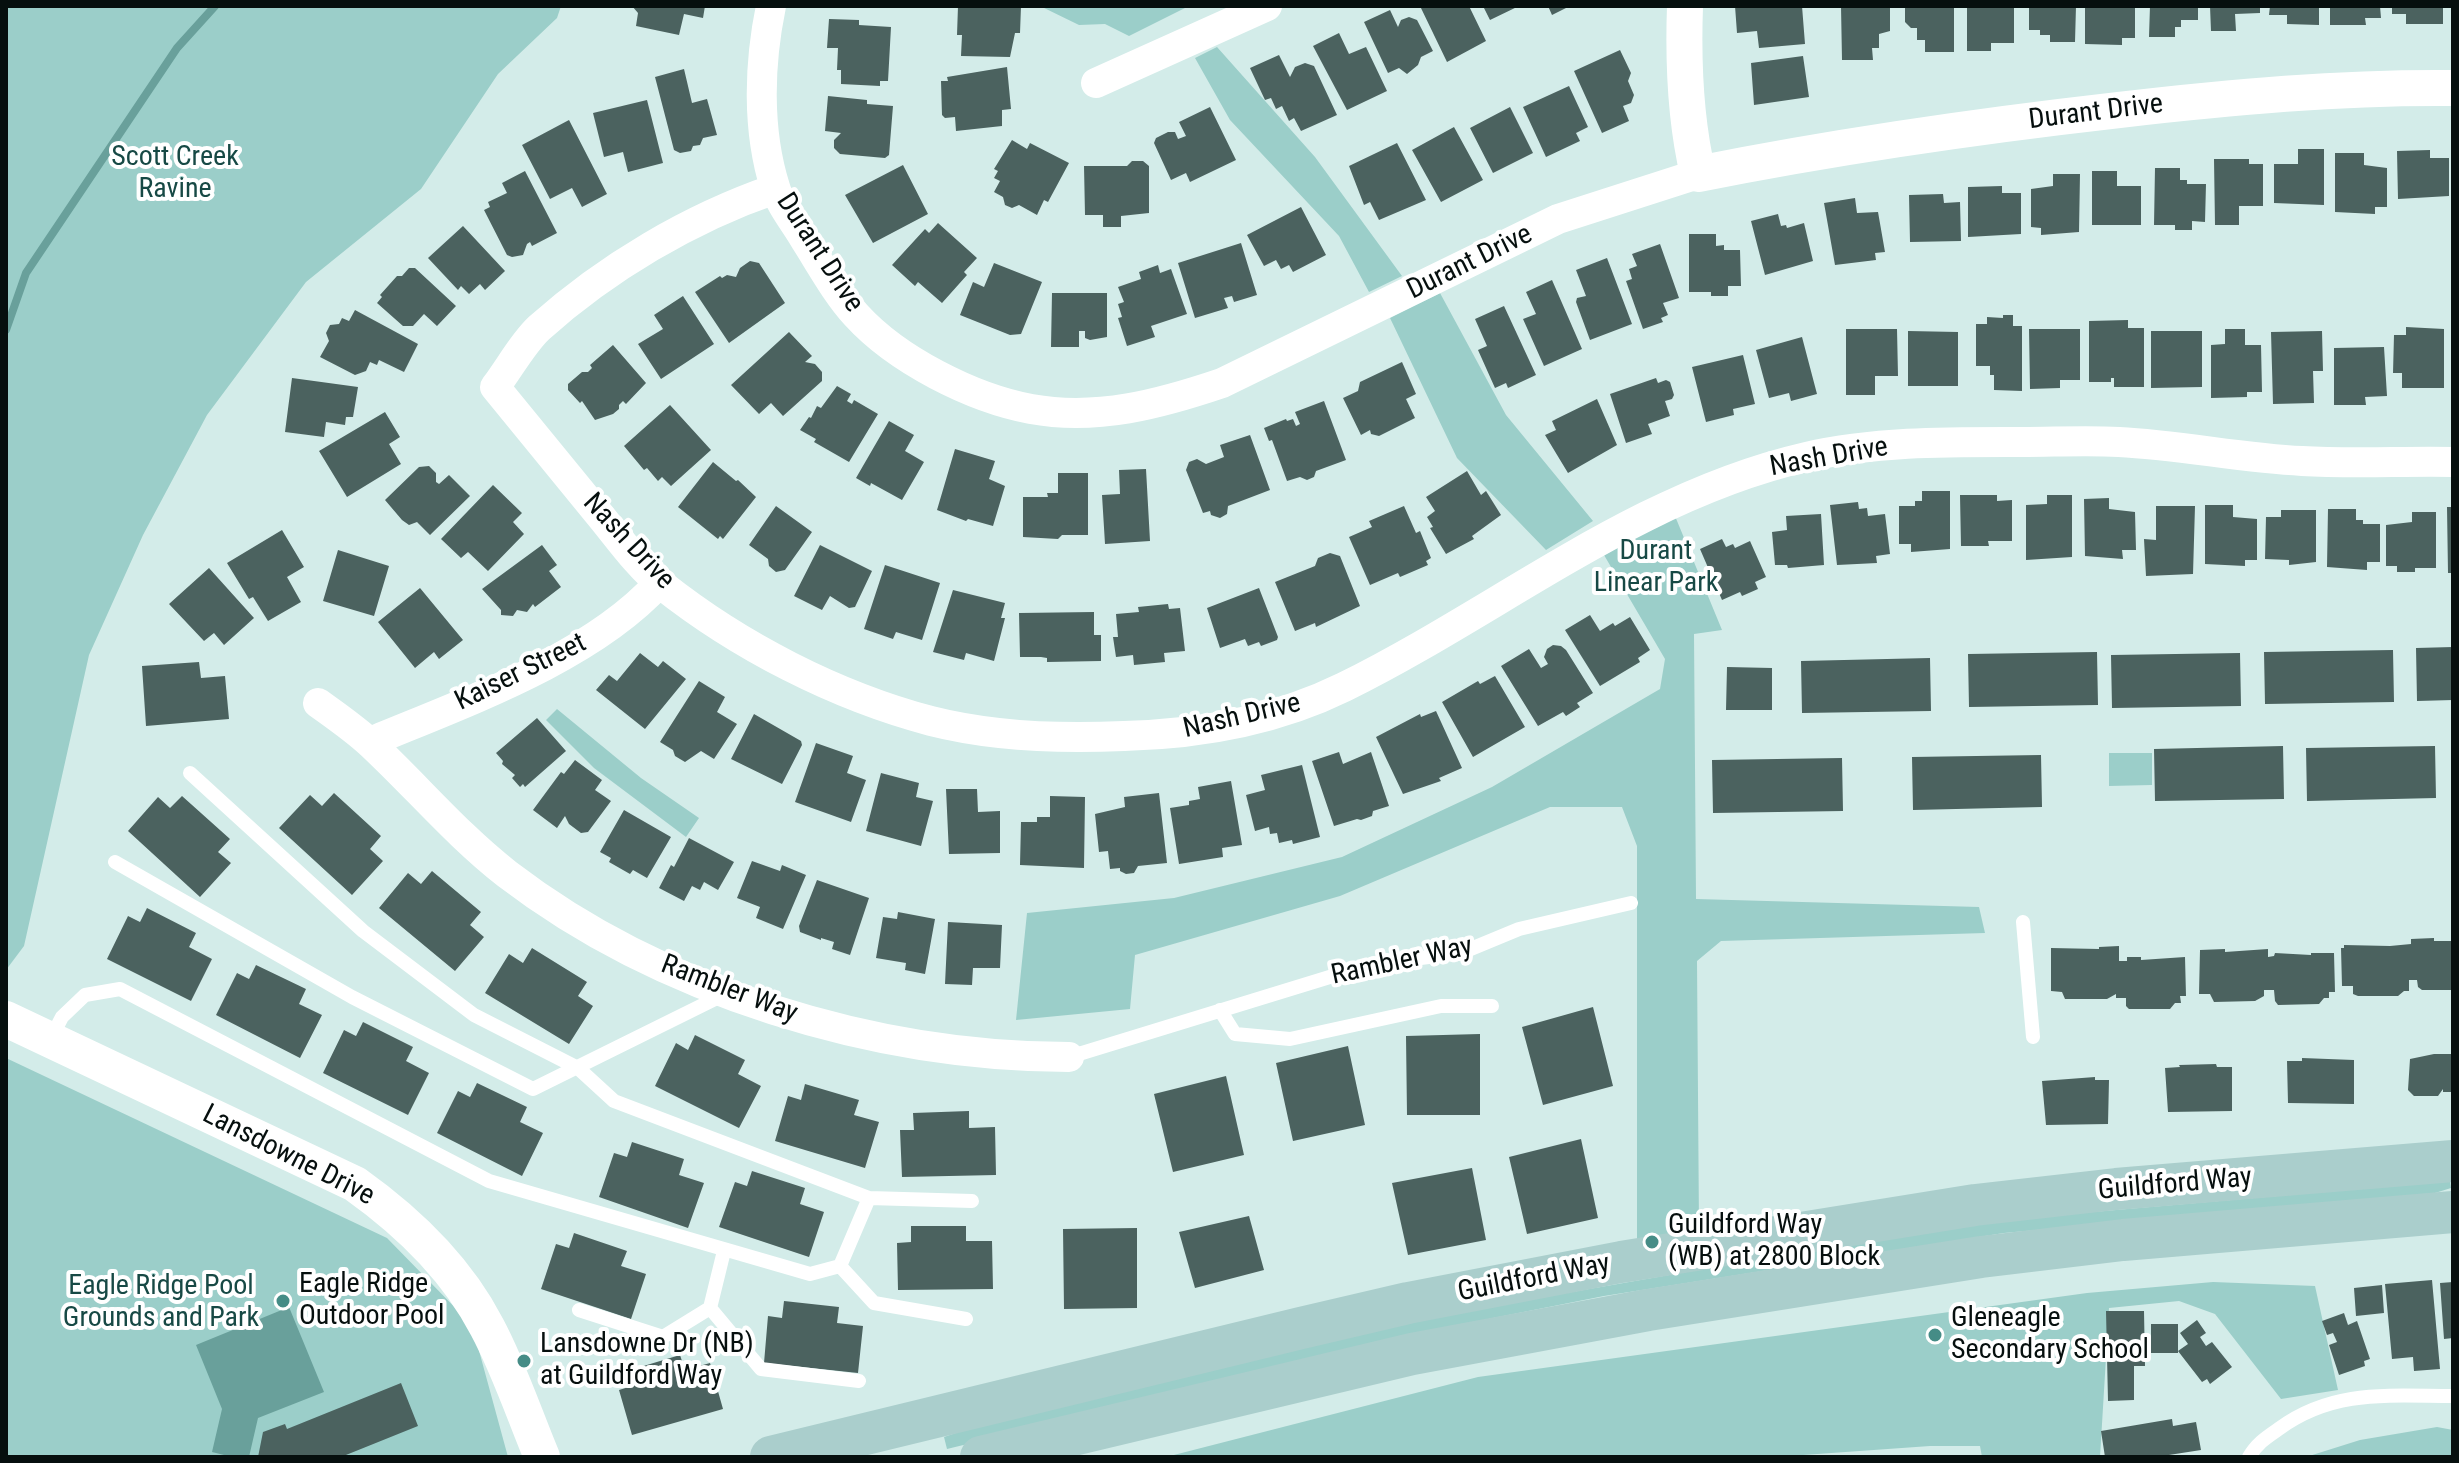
<!DOCTYPE html>
<html>
<head>
<meta charset="utf-8">
<style>
  body { margin:0 }
  #map { position:relative; width:2459px; height:1463px; overflow:hidden; background:#d3ece9; font-family:"Roboto Condensed",sans-serif }
  canvas { display:block }
  .frame { position:absolute; inset:0; border:8px solid #060f0e; pointer-events:none }
</style>
</head>
<body>
<div id="map">
<canvas width="2459" height="1463"></canvas>
<div class="frame"></div>
</div>
<script>
const ctx = document.querySelector('canvas').getContext('2d');
ctx.lineJoin = 'round';
function fill(path, color) { ctx.fillStyle = color; ctx.fill(path, 'evenodd'); }
function trace(path, color, width, dash) { ctx.strokeStyle = color; ctx.lineWidth = width; ctx.lineCap = dash ? 'butt' : 'round'; ctx.setLineDash(dash || []); ctx.stroke(path); }
function label(font, color, halo, rows, align = 'center') {
  ctx.font = font + ' "Roboto Condensed",sans-serif'; ctx.lineWidth = 8; ctx.setLineDash([]); ctx.textBaseline = 'middle'; ctx.strokeStyle = halo; ctx.fillStyle = color; for (const [text, x, y, turn = 0] of rows) {
    ctx.save(); ctx.translate(x, y); ctx.rotate((+turn || 0) * Math.PI / 180); ctx.textAlign = isNaN(turn) ? turn : align; if (halo) ctx.strokeText(text, 0, 0); ctx.fillText(text, 0, 0); ctx.restore();
  }
}
fill(new Path2D(`
  M6,6H561L557,18L498,74L421,189L306,282L207,415L143,535L89,655L24,946L6,970Z
  M1040,6H1189L1129,36L1105,24L1079,25Z
  M1217,47L1315,157L1402,276L1369,292L1339,236L1230,120L1195,58Z
  M1440,293L1506,415L1593,521L1546,550L1457,458L1390,318Z
  M1675,516L1722,630L1694,634L1696,899L1979,907L1985,933L1721,941L1697,961L1699,1229L1637,1240V846L1622,807H1550L1340,896L1135,955L1130,1009L1016,1020L1027,913L1174,898L1342,857L1492,787L1660,689L1665,659L1604,555Z
  M557,709L641,778L699,818L686,837L594,768L546,720Z
  M2109,753H2152V785L2109,786Z
  M6,1058L387,1238L472,1325L508,1457H6Z
  M2450,1181L2451,1188L2435,1193L2004,1233L1604,1296L1438,1329L947,1449L944,1437L991,1421L1378,1326L1966,1223Z
  M2213,1282L2315,1286L2338,1390L2281,1399L2215,1314L2179,1301L2109,1308L2100,1457H1982L1980,1446H1930L1775,1457H1166L1478,1377L2087,1293Z
  M2437,1427L2453,1430V1457H2306L2360,1440Z`), '#9bcec9');
fill(new Path2D(`
  M289,1307L324,1392L258,1418L249,1457H232L212,1452L222,1409L196,1345Z`), '#69a09b');
trace(new Path2D(`
  M6,330L26,273L177,48L215,6`), '#69a09b', 8);
fill(new Path2D(`
  M632,6H705L703,18L684,14L679,35L636,26L638,13Z
  M958,6H1021L1020,33H1015L1010,57L961,56L962,35H957Z
  M1420,6H1469L1486,41L1447,62Z
  M1483,6H1519L1490,20Z
  M1548,6H1570L1552,15Z
  M1735,6H1802L1805,44L1759,48L1757,31L1737,33Z
  M1841,6H1890V31L1879,34V48H1872L1873,60H1842Z
  M1905,6H1954V52H1925V40H1917V28H1911L1905,22Z
  M1967,6H2014V43H1991V51H1967Z
  M2029,6H2076L2075,42H2050V35H2040V30H2029Z
  M2085,6H2135V38H2122V45L2085,44Z
  M2150,6H2198V20H2181V27H2175V37H2149Z
  M2210,6H2260V13L2235,14L2236,31H2211Z
  M2270,6H2319V25L2287,24V15H2269Z
  M2330,6H2380L2381,18H2365L2366,25H2330Z
  M2392,6H2443V24H2406V14H2392Z
  M1390,10L1398,27L1401,20L1409,17L1417,20L1433,51L1421,57L1418,65L1407,74L1399,68L1388,73L1364,22Z
  M829,19L859,20V25L891,27L888,81H880V86L841,84V70H837L838,48H827Z
  M1339,33L1349,54L1366,47L1387,91L1347,110L1313,46Z
  M1620,50L1631,73L1628,81L1634,95L1631,103L1623,106L1629,121L1602,133L1574,71Z
  M1279,55L1290,77L1295,67L1305,63L1314,66L1337,115L1301,131L1294,118L1289,121L1282,106L1276,109L1271,98L1265,100L1250,68Z
  M1803,56L1809,97L1754,105L1751,63Z
  M1007,67L1011,109L1002,110V126L956,131L955,117L945,118L942,115L941,81H948L947,77Z
  M684,69L692,103L707,99L717,135L703,138L700,145L693,146L691,151L680,153L674,150L655,77Z
  M1569,86L1588,127L1576,133L1580,141L1546,157L1523,107Z
  M828,96L867,100V104L893,106L889,155L885,158L840,154L834,148V140L841,133L825,131Z
  M647,100L663,163L628,172L623,152L604,157L593,113Z
  M1210,107L1236,160L1190,182L1186,173L1171,180L1154,143L1156,138L1168,132H1175L1178,139L1186,136L1179,122Z
  M1510,107L1533,153L1493,173L1470,128Z
  M569,120L607,194L582,207L572,188L550,199L522,145Z
  M1454,127L1483,180L1441,202L1412,150Z
  M1012,140L1027,149L1030,143L1069,163L1048,202L1044,200L1037,215L1019,205L1012,208L1005,205L1003,197L994,192L1000,181L994,178L998,171L994,169Z
  M1397,143L1426,200L1379,220L1370,202L1364,205L1349,166Z
  M2298,149H2324V205L2274,203V164H2298Z
  M2430,150V158H2449V196L2398,199L2397,151Z
  M2335,153H2364V165L2387,168V207H2375V214L2335,212Z
  M2214,159H2249V164H2263V206H2239V225H2215Z
  M1132,161H1143L1149,166V213L1121,216V227H1103V215H1085L1084,166H1127Z
  M903,165L928,214L873,243L845,195Z
  M2155,168H2180V180H2187V184H2206L2205,222L2192,221V230H2175V225H2154Z
  M525,171L557,233L532,246L530,242L527,244L523,255L512,257L507,255L484,210L490,207L488,202L507,193L502,183Z
  M2092,171H2117V186H2141V225H2092Z
  M2053,174H2080L2079,232L2041,235V228L2031,227V189L2053,186Z
  M2002,186V193H2021V234L1968,237V187Z
  M1943,194L1944,203L1960,202L1961,241L1910,242L1909,195Z
  M1855,198L1857,213L1878,212L1885,252L1875,253L1876,260L1835,265L1824,203Z
  M1301,207L1326,255L1293,272L1289,265L1281,269L1276,260L1264,266L1247,235Z
  M1778,214L1781,226L1786,225L1787,228L1804,223L1813,261L1765,275L1751,221Z
  M938,223L977,258L964,272L967,275L942,303L918,282L915,286L892,265L925,229L929,233Z
  M463,226L505,271L485,290L480,284L469,294L461,286L458,290L428,258Z
  M1689,234H1716V246L1724,245V250H1740L1741,286H1728V296H1711V292H1689Z
  M1241,243L1257,295L1234,302L1232,296L1224,298L1228,308L1195,318L1178,263Z
  M1660,244L1679,298L1663,303L1668,315L1661,318L1663,322L1643,329L1626,281L1632,279L1629,269L1637,266L1632,254Z
  M1607,258L1632,324L1590,340L1576,302L1577,298L1586,296L1576,270Z
  M750,261L759,263L785,303L729,343L695,292L720,276L722,278L727,275L736,277L740,268Z
  M994,263L1042,282L1021,334L1010,335L960,315L973,282L984,287Z
  M1158,265L1160,273L1171,269L1187,314L1151,326L1155,337L1127,346L1118,318L1122,317L1118,304L1124,302L1118,287L1141,279L1139,272Z
  M409,268H415L456,306L437,326L424,314L413,326H403L377,303L382,297L380,295L397,276H402Z
  M1552,280L1582,349L1544,366L1523,319L1536,314L1526,292Z
  M1052,293H1107V337L1090,340L1085,338V331H1079V347H1051Z
  M683,296L714,344L661,379L638,344L663,329L654,315Z
  M1504,306L1536,375L1508,388L1506,383L1495,388L1478,350L1487,346L1475,319Z
  M355,310L418,344L404,372L379,360L377,365L370,362L366,371L355,375L320,357L329,341L326,333L330,325L339,324L342,318L349,321Z
  M2003,315H2013V326H2022V391L1994,390V375H1990V366H1976V324H1987V317L2003,318Z
  M2128,320V328H2144V387H2114V378H2111V382H2089V321Z
  M2406,327L2444,329V388H2402V373H2393L2394,335H2406Z
  M1846,329H1897L1898,376H1875V395H1846Z
  M2029,329H2080V380H2060V388L2030,389Z
  M2225,329H2245V345H2261L2262,392H2247V397L2211,398V345L2225,344Z
  M1908,331L1958,332V386H1908Z
  M2151,331H2202V387L2151,388Z
  M2322,331L2323,371H2313L2314,403L2273,404L2271,332Z
  M789,332L812,356L805,362L815,364L822,372V381L783,416L771,403L759,414L731,385Z
  M1802,337L1817,394L1791,401L1789,393L1769,398L1756,350Z
  M613,345L646,383L626,404L623,401L619,405V409L613,414L595,420L582,401L580,403L568,390V384L582,372H588L592,368L590,365Z
  M2384,347L2387,396L2365,397L2366,405H2334V348Z
  M1743,355L1755,404L1733,409L1734,415L1706,422L1692,367Z
  M1402,362L1416,394L1406,399L1415,418L1379,436L1371,434L1370,430L1361,435L1343,398L1358,391L1360,382Z
  M292,378L358,387L353,417H346L345,425L326,422L324,437L285,432Z
  M1656,378L1658,383L1666,380L1670,382L1674,395L1672,399L1665,401L1670,416L1648,424L1652,434L1626,443L1610,394Z
  M837,386L851,394L847,401L852,404L854,400L878,414L849,462L814,442L816,439L800,430L809,417L811,418L817,406L821,408Z
  M1597,399L1617,445L1568,473L1545,435L1556,430L1552,421Z
  M1324,401L1346,460L1316,471L1314,477L1307,480L1300,477L1287,481L1272,440L1269,441L1264,428L1286,419L1287,421L1293,419L1296,426L1300,424L1295,412Z
  M670,405L711,450L671,486L662,477L658,481L647,468L644,470L624,446Z
  M385,412L400,437L389,444L401,464L347,497L319,451Z
  M889,421L914,435L905,451L924,462L902,500L871,483L870,486L856,478Z
  M1250,435L1270,490L1228,506L1227,514L1220,518L1211,515L1210,511L1203,513L1186,470L1189,462L1197,459L1206,464L1224,457L1220,445Z
  M955,449L995,461L989,479L1005,486L993,526L968,519L966,521L937,510Z
  M713,462L736,481L738,480L756,497L723,539L720,536L718,539L678,507Z
  M429,466L436,473V482L439,484L449,475L470,496L430,535L417,522L409,525L402,520L385,500L419,467Z
  M1146,469L1150,541L1105,544L1102,495L1120,494L1119,470Z
  M1467,471L1481,495L1486,491L1501,515L1472,536L1474,539L1446,554L1430,528L1433,527L1427,517L1435,511L1426,497Z
  M1058,473H1088V535H1062L1058,539L1023,537V497H1048L1047,493H1058Z
  M493,485L522,513L513,522L524,534L488,571L468,552L461,558L441,539Z
  M1922,491H1950V549L1911,552V544H1899V506H1915V501H1922Z
  M1960,495H1997V501L2012,500V541H1988L1989,546H1961Z
  M2047,495H2072V557L2026,560V505L2047,504Z
  M2109,498V509L2135,512L2136,550H2122L2123,559L2085,556L2084,499Z
  M1858,502L1859,509L1867,508L1868,516L1885,514L1890,554L1876,556L1877,563L1837,565L1830,505Z
  M2205,505H2233V517L2257,519V560H2245V566L2205,564Z
  M776,506L812,532L785,570L776,572L769,566L768,559L749,545Z
  M1404,506L1416,533L1420,531L1431,558L1426,561L1428,565L1400,577L1398,573L1370,585L1349,537L1372,527L1369,521Z
  M2156,506H2195L2193,574L2146,576L2144,539L2156,540Z
  M2447,507H2453V573H2448Z
  M2328,509H2356V520H2363V524H2380V562H2367V570L2327,567Z
  M2281,510H2316V562L2289,565V560L2265,559L2266,517H2281Z
  M2412,512H2436V568H2415V572H2397V566H2386V525L2412,522Z
  M1821,514L1824,565L1788,568L1787,565H1775L1772,532L1787,530L1786,516Z
  M282,530L304,567L287,577L301,602L268,621L253,597L249,599L227,563Z
  M1722,539L1726,547L1733,544L1735,548L1750,541L1766,577L1755,582L1758,589L1742,596L1740,592L1722,600L1700,549Z
  M542,545L557,565L549,571L561,587L535,607L533,604L527,612L517,610L513,616L501,615V610L482,589Z
  M820,545L872,571L855,607L849,608L830,596L822,610L794,596Z
  M338,550L389,566L374,616L323,601Z
  M1330,553L1340,556L1360,606L1316,627L1315,623L1295,631L1275,582L1315,566L1318,558Z
  M885,565L940,583L922,640L896,632L893,639L864,629Z
  M209,568L254,618L224,645L214,633L204,641L169,604Z
  M420,588L463,640L439,659L434,652L415,668L378,622Z
  M1259,588L1278,637L1277,640L1261,646L1259,642L1248,646L1245,639L1220,648L1207,608Z
  M953,590L1005,603L1001,618H1005L994,661L966,653L964,660L933,652Z
  M1168,604L1169,609L1180,608L1185,651L1164,653L1165,662L1134,665L1133,655L1116,657L1113,637H1118L1116,614L1139,612L1138,607Z
  M1094,612V635H1101V661L1047,662V658L1041,657H1020L1019,613Z
  M1590,615L1600,631L1613,623L1615,626L1630,617L1650,650L1638,658L1640,662L1600,686L1565,630Z
  M1553,645L1561,646L1566,650L1593,693L1577,703L1580,707L1566,716L1563,712L1538,726L1501,666L1529,649L1541,668L1548,664L1544,657L1547,649Z
  M2453,647V700L2417,701L2416,648Z
  M2393,650L2394,702L2265,704L2264,652Z
  M2097,652L2098,705L1969,707L1968,654Z
  M640,653L658,667L663,661L686,679L645,729L596,690L609,675L617,681Z
  M2240,653L2241,706L2112,708L2111,655Z
  M1930,658L1931,711L1802,713L1801,661Z
  M199,662L201,678L225,676L229,719L146,726L142,666Z
  M1727,667L1772,668V710H1726Z
  M1495,676L1525,727L1473,757L1442,702L1478,681L1480,684Z
  M699,681L725,697L717,712L737,724L714,759L701,751L685,762L675,756L673,750L660,742Z
  M1436,711L1462,768L1439,778L1441,781L1403,794L1376,737L1420,714L1421,717Z
  M754,714L801,741L802,745L782,784L731,759Z
  M537,718L566,751L525,787L523,784L520,787L512,778L515,775L502,764L503,761L496,753Z
  M816,743L853,756L847,773L866,780L851,822L795,802Z
  M2283,746L2284,799L2155,801L2154,749Z
  M2435,746L2436,798L2307,801L2306,748Z
  M1339,752L1343,764L1371,752L1389,806L1373,811L1372,816L1361,820L1357,819L1334,826L1312,761Z
  M2041,755L2042,807L1913,810L1912,757Z
  M1842,758L1843,811L1713,813L1712,760Z
  M575,760L602,780L595,790L611,801L588,832L581,833L569,824L565,816L557,828L533,810L561,772L564,774Z
  M1302,765L1320,837L1293,844L1292,840L1279,843L1277,833L1270,834L1269,827L1255,831L1246,795L1265,790L1261,775Z
  M881,773L919,783L916,797L933,801L921,846L866,831Z
  M1231,781L1242,845L1222,848L1223,857L1179,864L1170,808L1189,805V801L1200,799L1198,787Z
  M946,789H977L978,812L1000,811V853L949,854Z
  M334,793L381,836L370,849L383,861L352,895L279,828L310,795L322,806Z
  M1159,793L1167,863L1138,866L1134,873L1126,874L1120,871V868L1110,869L1108,851L1099,852L1095,814L1125,807L1124,797Z
  M182,796L230,839L218,852L231,863L200,897L128,831L158,797L170,808Z
  M1050,796L1085,797L1084,868L1020,865L1021,822H1037V817H1050Z
  M624,810L671,837L647,878L633,870L630,874L609,862L611,858L600,852Z
  M689,838L734,862L718,890L704,882L700,890L692,886L684,901L659,888L671,865L674,867Z
  M752,861L780,871L782,865L806,875L783,929L756,918L760,907L737,898Z
  M432,871L481,912L470,925L484,937L455,971L379,908L408,873L421,884Z
  M817,880L869,898L850,955L832,949L834,942L821,938V940L800,932L799,926Z
  M147,908L196,933L189,947L212,959L191,1001L107,959L128,916L140,922Z
  M898,912L935,919L925,974L905,970L906,963L876,958L883,917L897,919Z
  M948,922L1002,925L1000,968H973L972,985L945,984Z
  M2434,938V941H2453V990H2422L2418,987L2417,980H2409V991H2404L2398,996H2358L2353,994V986H2342L2341,948H2344V945L2390,946L2411,944V939Z
  M2119,946V961H2127V957H2141V960L2185,957L2186,996H2180L2181,1003H2175L2170,1009H2129L2126,1006V998H2116V994L2107,999H2065L2062,992L2051,991V948L2099,949V947Z
  M532,948L587,982L578,996L593,1006L569,1044L485,993L509,954L523,963Z
  M2225,949V952L2268,949V957L2274,956L2275,953L2311,955V953H2334L2335,992H2329V998H2324L2319,1004L2278,1005L2275,1001L2274,990H2264V996L2255,1001L2214,1002L2210,994H2199L2200,950Z
  M256,965L306,989L299,1004L322,1015L300,1058L216,1015L237,973L249,979Z
  M1593,1007L1613,1086L1543,1105L1522,1027Z
  M363,1022L413,1047L406,1061L429,1073L408,1115L323,1073L344,1030L356,1036Z
  M1480,1034V1115H1407L1406,1036Z
  M695,1035L745,1060L738,1074L761,1086L739,1128L655,1086L676,1043L688,1050Z
  M1348,1046L1365,1125L1293,1141L1276,1063Z
  M2434,1054H2452L2453,1092H2443V1089L2438,1096H2414L2408,1090L2410,1059Z
  M2302,1058L2354,1060V1104L2288,1103L2287,1061H2302Z
  M2216,1064L2217,1067H2232V1111L2168,1112L2165,1068L2180,1067L2179,1065Z
  M1226,1076L1244,1155L1173,1172L1154,1094Z
  M2095,1077V1080H2109L2108,1124L2046,1125L2042,1081Z
  M477,1083L527,1107L520,1122L543,1133L522,1176L437,1133L458,1091L470,1097Z
  M805,1084L859,1100L854,1115L879,1122L865,1168L775,1141L788,1096L801,1100Z
  M969,1111V1128L995,1127L996,1175L902,1177L900,1130H914L913,1113Z
  M1581,1139L1598,1218L1527,1234L1509,1157Z
  M632,1142L684,1159L679,1175L704,1183L688,1228L599,1197L614,1153L627,1157Z
  M1472,1168L1486,1240L1408,1255L1392,1183Z
  M752,1171L805,1188L800,1204L824,1212L809,1257L719,1227L735,1182L747,1186Z
  M1249,1216L1264,1270L1195,1288L1179,1232Z
  M911,1226H966V1241H992L993,1289L898,1290L897,1243L911,1242Z
  M1137,1228V1308L1064,1309L1063,1229Z
  M574,1233L627,1251L621,1266L646,1274L631,1319L541,1289L556,1244L569,1248Z
  M2432,1280L2440,1369L2414,1371L2413,1357L2392,1359L2385,1284Z
  M2453,1282V1338L2444,1339L2440,1283Z
  M2382,1285L2384,1313L2356,1316L2354,1288Z
  M784,1301L839,1307L837,1323L863,1326L858,1373L764,1363L768,1316L782,1318Z
  M2106,1311H2144L2145,1366H2134V1400L2108,1401Z
  M2344,1313L2348,1325L2357,1321L2370,1359L2364,1361L2365,1366L2339,1375L2329,1345L2337,1342L2333,1333L2327,1335L2322,1321Z
  M2197,1320L2206,1333L2200,1337L2206,1346L2212,1342L2232,1367L2210,1384L2207,1379L2202,1382L2178,1351L2188,1344L2180,1333Z
  M2151,1324H2178V1353H2151Z
  M680,1355L685,1370L710,1363L723,1409L632,1435L619,1390L632,1386L627,1371Z
  M401,1383L418,1426L341,1457H258L263,1432L285,1424L287,1429Z
  M2172,1419L2173,1426L2196,1422L2201,1450L2156,1457H2105L2101,1431Z`), '#4b625f');
trace(new Path2D(`
  M190,773L363,931L474,1015L578,1068L614,1101L869,1198L972,1201
  M115,862L352,997L533,1089L723,995
  M2023,922L2033,1037
  M1220,1010L1235,1034L1290,1039L1441,1006H1492
  M50,1040L62,1017L85,995L120,989L489,1181L810,1274L840,1266
  M1069,1057L1372,964L1461,953L1519,929L1631,903
  M840,1266L874,1303L966,1319
  M840,1266L869,1198
  M710,1308L761,1369L859,1381
  M579,1310L663,1337L710,1308L724,1251
  M2249,1457C2257,1443 2267,1437 2280,1428C2334,1389 2390,1396 2453,1396`), '#fff', 14);
trace(new Path2D(`
  M771,6C759,64 757,130 775,187C780,205 796,224 805,240C821,265 836,293 856,315C897,360 972,398 1031,409C1097,421 1160,404 1222,383L1558,219L1698,174
  M1096,83L1267,6
  M775,189C690,218 606,268 539,328C522,344 509,369 495,387C529,429 564,471 598,513C618,537 638,566 662,585C739,646 836,696 931,721C994,737 1060,739 1124,736C1200,734 1275,721 1344,687C1498,611 1636,496 1806,457C1877,441 1950,442 2022,442C2054,442 2087,440 2119,442C2180,445 2241,458 2302,461C2352,464 2403,461 2453,462
  M318,703C336,716 355,729 371,744C417,787 457,835 507,874C661,992 876,1057 1069,1057
  M370,742C463,703 590,659 659,583`), '#fff', 30);
trace(new Path2D(`
  M1685,6C1683,62 1685,119 1698,174C1838,146 1978,126 2119,110C2230,97 2341,87 2453,88
  M6,1019L355,1184C407,1221 457,1269 487,1327C509,1368 524,1414 542,1457`), '#fff', 36);
trace(new Path2D(`
  M771,1457L1301,1328L1408,1303L1621,1262L1975,1205L2116,1189L2453,1161
  M981,1457L1412,1354L1648,1310L1981,1257L2123,1240L2453,1212`), '#aacecc', 42);
for (const [x, y, r, color] of [
  [1652,1242,8,"#458c86"],
  [283,1301,8,"#458c86"],
  [1935,1335,8,"#458c86"],
  [524,1361,8,"#458c86"]
]) { const dot = new Path2D(); dot.arc(x, y, r, 0, 2 * Math.PI); ctx.fillStyle = color; ctx.fill(dot); trace(dot, '#fff', 3); }
label('28px', '#060f0e', '#fff', [
  ["Durant Drive",2096,113,-7],
  ["Durant Drive",819,253,57],
  ["Durant Drive",1470,263,-26],
  ["Nash Drive",1829,458,-10],
  ["Nash Drive",628,542,47],
  ["Kaiser Street",521,673,-26],
  ["Nash Drive",1242,717,-13],
  ["Rambler Way",1402,962,-12],
  ["Rambler Way",729,990,21],
  ["Lansdowne Drive",288,1156,27],
  ["Guildford Way",2175,1185,-5],
  ["Guildford Way",1534,1279,-11]
]);
label('28px', '#174945', '#fff', [
  ["Scott Creek",175,158],
  ["Ravine",175,190],
  ["Durant",1656,552],
  ["Linear Park",1656,584],
  ["Eagle Ridge Pool",161,1287],
  ["Grounds and Park",161,1319]
]);
label('28px', '#060f0e', '#fff', [
  ["Guildford Way",1668,1226],
  ["(WB) at 2800 Block",1668,1258],
  ["Eagle Ridge",299,1285],
  ["Outdoor Pool",299,1317],
  ["Gleneagle",1951,1319],
  ["Secondary School",1951,1351],
  ["Lansdowne Dr (NB)",540,1345],
  ["at Guildford Way",540,1377]
], 'left');
</script>
</body>
</html>
